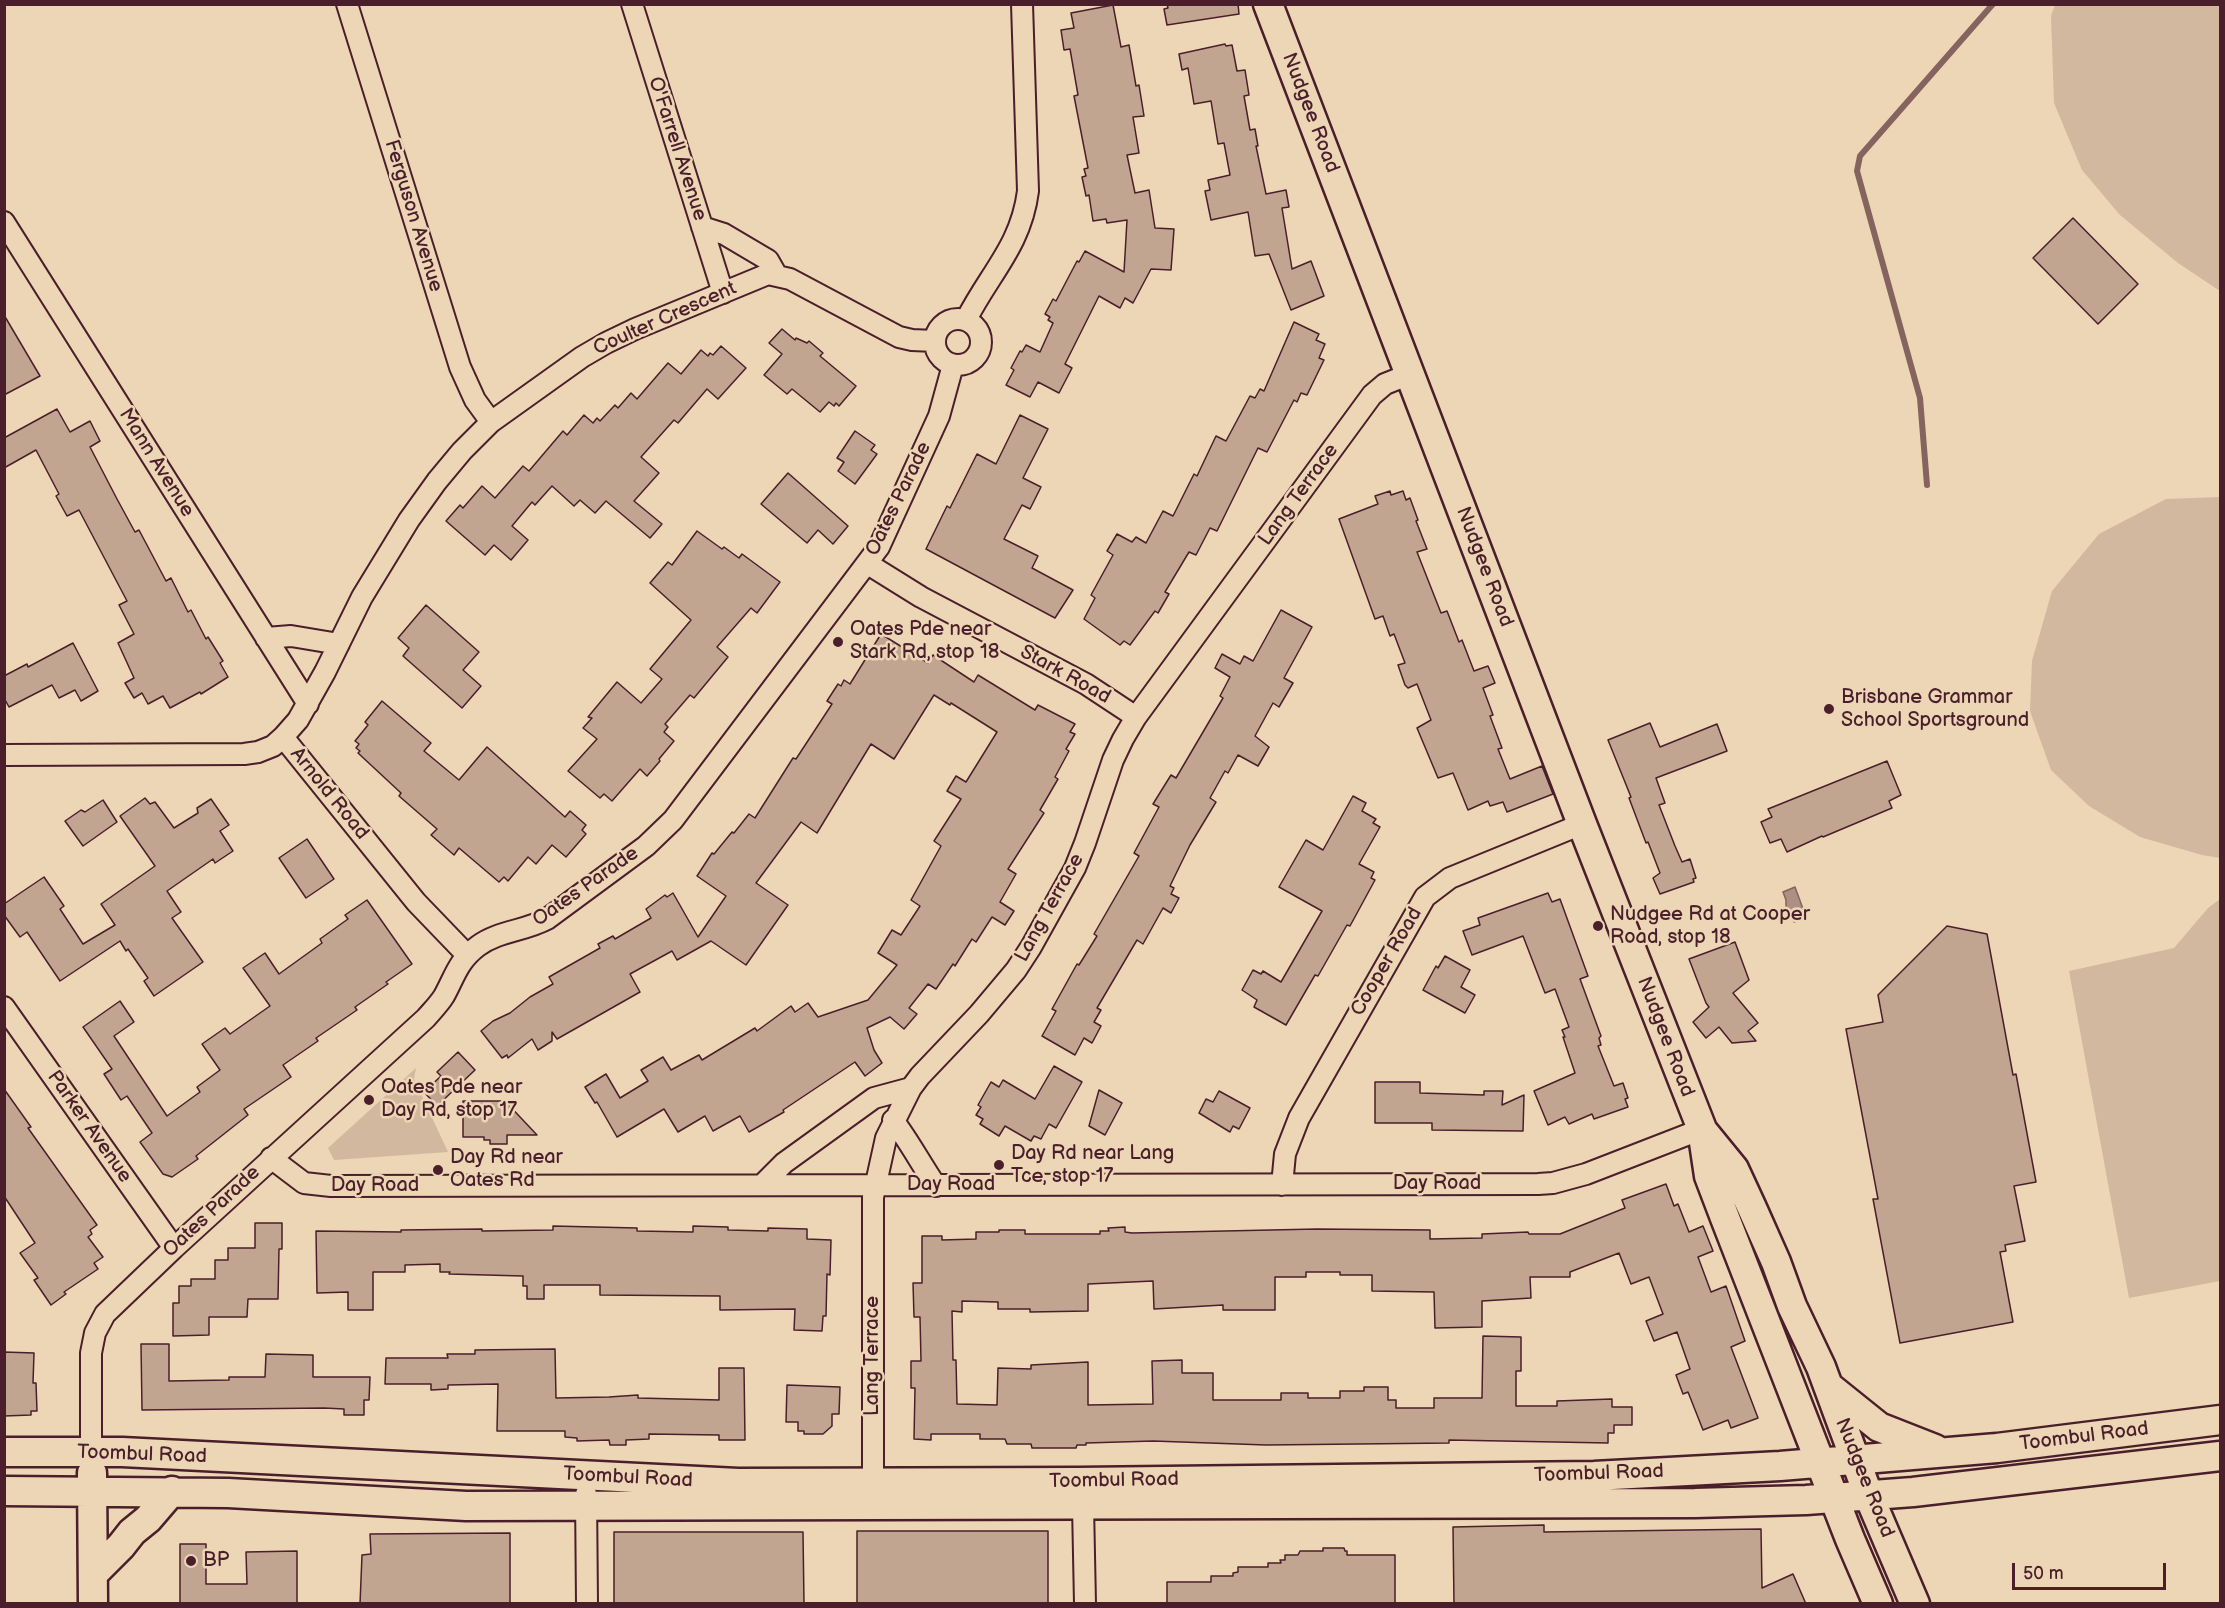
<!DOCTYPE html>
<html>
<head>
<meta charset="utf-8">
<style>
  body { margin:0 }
  #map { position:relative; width:2225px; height:1608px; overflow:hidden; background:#ecd6b5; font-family:"Balsamiq Sans",sans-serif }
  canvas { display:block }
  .frame { position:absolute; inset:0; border:6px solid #4a1f2b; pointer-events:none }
  .scale { position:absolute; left:2012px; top:1563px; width:154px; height:27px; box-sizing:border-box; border:3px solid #4a1f2b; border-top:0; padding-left:8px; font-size:18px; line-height:21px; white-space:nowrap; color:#4a1f2b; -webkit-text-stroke:4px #ecd6b5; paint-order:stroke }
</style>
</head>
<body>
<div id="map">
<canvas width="2225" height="1608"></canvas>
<div class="frame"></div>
<div class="scale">50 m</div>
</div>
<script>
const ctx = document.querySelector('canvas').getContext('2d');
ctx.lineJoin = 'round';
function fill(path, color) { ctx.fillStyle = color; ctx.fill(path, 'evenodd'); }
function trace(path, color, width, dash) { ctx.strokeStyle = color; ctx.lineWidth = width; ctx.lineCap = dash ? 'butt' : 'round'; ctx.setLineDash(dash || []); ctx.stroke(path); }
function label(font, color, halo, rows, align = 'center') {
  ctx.font = font + ' "Balsamiq Sans",sans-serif'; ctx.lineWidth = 5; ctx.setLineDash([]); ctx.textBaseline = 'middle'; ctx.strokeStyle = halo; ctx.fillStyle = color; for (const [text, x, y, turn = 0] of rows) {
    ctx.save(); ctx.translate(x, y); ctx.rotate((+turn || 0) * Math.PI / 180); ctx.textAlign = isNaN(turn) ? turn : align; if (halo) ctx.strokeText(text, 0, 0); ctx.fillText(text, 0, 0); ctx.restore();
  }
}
fill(new Path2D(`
  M2055,5H2220V291L2178,263L2120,215L2082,170L2054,103L2051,16Z
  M2220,497V858L2202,855L2140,837L2089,806L2051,770L2030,711L2032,661L2052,591L2099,534L2166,499Z
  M2220,899V1281L2129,1298L2069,971L2174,948L2208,908Z
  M416,1068L414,1079L448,1152L334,1160L328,1148Z`), '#d1b89f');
const water = new Path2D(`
  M1795,887L1806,917L1794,922L1791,914L1786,911V900L1783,892Z`);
fill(water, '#ad9081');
trace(water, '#85635f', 1.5);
trace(new Path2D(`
  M1927,485L1920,398L1857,171L1860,156L1993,4`), '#85635f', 6);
const building = new Path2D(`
  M1167,4H1238L1239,14L1167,25L1164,9L1168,8Z
  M1113,5L1121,47L1129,45L1136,86L1139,85L1144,116L1133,117L1139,153L1127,155L1135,193L1149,190L1155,228L1174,229L1171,270L1151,269L1133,303L1125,298L1120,308L1099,296L1065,364L1072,368L1059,393L1038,382L1030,397L1006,385L1014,370L1011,368L1020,351L1022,352L1026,345L1040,352L1053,323L1048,320L1050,317L1045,314L1053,299L1056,301L1077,261L1079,262L1085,251L1124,272L1127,220L1107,223L1106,219L1093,221L1089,195L1086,196L1082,177L1086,176L1084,169L1088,168L1074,96L1078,95L1070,49L1064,50L1061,30L1074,28L1071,13Z
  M1225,44L1226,46L1232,45L1237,71L1245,70L1249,95L1244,96L1250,130L1255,129L1258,146H1256L1266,194L1286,190L1289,207L1282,208L1292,269L1311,261L1324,296L1291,310L1269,254L1255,256L1248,212L1211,220L1205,191L1210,190L1208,180L1230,175L1224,143L1218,144L1211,101L1194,104L1188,68L1182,70L1179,54Z
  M2073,218L2138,284L2098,324L2033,258Z
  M4,315L40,376L4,395Z
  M1294,322L1319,334L1316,340L1325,344L1319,358L1324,360L1307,395L1301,393L1297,402L1294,400L1267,452L1258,448L1217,531L1210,528L1196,555L1189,552L1165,592L1169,594L1158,613L1155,611L1130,645L1124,641L1120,645L1084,619L1095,598L1091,595L1113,555L1107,551L1117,534L1132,542L1136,537L1146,543L1163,511L1173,516L1194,474L1197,476L1216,436L1226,441L1250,396L1255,398L1260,389L1264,391Z
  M782,329L795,340L796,338L807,343L809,341L823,353L820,356L856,386L839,406L836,403L834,406L829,402L820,412L792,389L787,394L764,375L782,354L769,343Z
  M721,346L746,368L718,399L707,389L678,423L674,420L641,457L659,473L634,501L662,524L650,538L606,501L595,513L580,500L574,506L552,486L535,505L532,502L512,526L528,540L511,560L494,545L485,555L446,521L460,505L463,508L482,486L495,498L523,466L529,471L563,431L567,435L584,415L593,423L597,418L600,421L615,405L618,408L631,393L637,399L668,363L681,374L701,350L708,356L710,353L713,355Z
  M57,409L70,432L90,421L100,441L90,447L117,499L135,532L139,530L166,581L171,578L188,612L191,610L206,639L208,637L223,661L220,663L228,677L201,694L200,692L170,708L163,696L148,704L142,693L134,698L125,683L134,678L118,643L134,634L119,605L127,601L79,510L67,516L56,496L59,494L36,450L4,468V438Z
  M1020,415L1048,429L1023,478L1041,487L1030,509L1022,505L1004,539L1038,556L1032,568L1073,590L1055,618L926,549L947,506L950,508L977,454L996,464Z
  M855,431L875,445L871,450L877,454L855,484L838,471L844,462L837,458Z
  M788,473L848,526L833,544L818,530L807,543L761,504Z
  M1390,491L1391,495L1403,491L1406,500L1410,498L1418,520L1416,521L1427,549L1417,552L1441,613L1447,611L1459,642L1462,640L1474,671L1488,666L1495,683L1483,688L1493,715L1490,716L1502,748L1498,749L1510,779L1542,766L1553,794L1507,812L1503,802L1490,806L1488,801L1468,810L1453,773L1438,778L1417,728L1431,720L1417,684L1408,688L1405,685L1398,665L1405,663L1394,634L1390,636L1383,616L1375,619L1339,519L1378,504L1375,496Z
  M697,531L722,549L724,547L739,558L742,554L780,582L757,613L751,608L717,647L728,657L694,698L690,695L665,724L668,727L664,732L674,741L659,759L660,761L647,776L640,769L612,801L604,794L600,798L568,771L597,739L583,728L592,718L588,717L617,682L641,703L662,679L650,669L691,620L650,583L668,562L672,565Z
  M426,605L479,652L463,670L481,686L462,708L403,656L409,648L398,638Z
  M1281,610L1312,627L1284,678L1293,683L1279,707L1273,703L1255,736L1269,747L1258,766L1238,755L1228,773L1225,771L1210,798L1216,802L1190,845L1170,886L1174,888L1171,894L1179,898L1171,913L1163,908L1143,944L1137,940L1097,1008L1101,1010L1094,1022L1101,1026L1092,1043L1084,1038L1075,1055L1042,1036L1056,1011L1052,1009L1077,964L1079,965L1097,936L1094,934L1139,856L1134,853L1159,807L1153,804L1171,775L1176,778L1223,698L1220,696L1230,677L1215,668L1222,654L1240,664L1244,656L1253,661Z
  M881,634L928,663L933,655L974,682L978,675L1035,710L1038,705L1075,724L1070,732L1075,734L1066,749L1069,751L1055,777L1058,779L1040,810L1044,813L1008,869L1016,874L1000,902L1014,911L1005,925L992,917L976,942L972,939L955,966L953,964L936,989L928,984L909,1008L917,1014L904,1029L890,1017L867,1028L874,1050L882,1063L865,1076L855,1062L783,1110L784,1112L749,1132L740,1116L713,1131L705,1116L678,1132L664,1109L617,1137L597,1102L595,1103L585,1087L606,1074L620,1098L648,1081L641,1070L663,1057L671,1070L699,1055L702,1060L755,1028L757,1031L791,1006L795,1012L808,1003L818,1017L868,1000L897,965L878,953L892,930L901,935L920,906L911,900L941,846L934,841L961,799L947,791L956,776L966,782L997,732L951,703L950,705L934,695L894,759L871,744L817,833L801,822L756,883L788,905L746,965L711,941L677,960L672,951L630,974L640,992L557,1039L552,1032V1041L538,1050L532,1039L508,1058L507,1055L502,1058L481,1031L493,1021L510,1013L530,997L553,984L549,977L600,948L598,944L613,936L615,939L651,918L646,909L665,895L667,897L673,893L698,937L726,896L697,876L712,853L714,854L732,832L734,833L749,814L755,818L793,758L796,759L832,704L827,701L838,684L841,686L844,680L850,684Z
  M73,643L98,691L81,701L75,690L59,698L52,685L9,707L4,698V676L27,664L28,667Z
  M382,701L431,743L424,751L459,780L487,747L565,817L570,811L586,825L582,830L586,834L566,857L552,845L536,864L528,857L508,881L504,877L499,882L459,848L454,855L431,835L437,829L399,796L401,793L358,753L360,751L356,748L359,744L355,741L368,725L365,722Z
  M1650,723L1660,747L1717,724L1727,751L1656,778L1665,803L1659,805L1675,846L1682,862L1690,859L1696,878L1693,879L1694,882L1660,894L1653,878L1660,873L1648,842L1646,843L1629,798L1631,797L1608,740Z
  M1887,761L1901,795L1889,801L1892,808L1823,837L1822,836L1787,852L1781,839L1770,843L1761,822L1772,817L1768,809Z
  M1353,796L1366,803L1362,811L1376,819L1373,823L1380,827L1359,864L1374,872L1371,878L1375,880L1350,926L1347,925L1318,976L1315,975L1286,1025L1254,1007L1257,1000L1242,990L1253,970L1261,974L1263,971L1281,982L1322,911L1279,887L1306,840L1323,850Z
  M145,798L150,804L155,802L174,828L198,813L197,808L211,799L229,825L220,831L233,851L215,863L213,859L167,891L181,912L172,918L203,962L154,996L144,981L148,978L128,949L126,951L120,941L60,981L27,932L20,937L4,915V904L44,877L64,906L60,909L83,944L115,925L101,904L155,866L120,816Z
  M103,800L117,822L83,846L65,821L81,810L85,812Z
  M307,839L334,879L306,898L279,858Z
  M1548,893L1552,902L1560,899L1588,976L1580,979L1601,1036L1599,1038L1601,1045L1598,1046L1614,1086L1623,1083L1628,1098L1625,1099L1628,1107L1594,1119L1592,1114L1569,1124L1565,1117L1548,1125L1534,1091L1575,1073L1563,1037H1565L1562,1030L1569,1027L1555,989L1545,993L1523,936L1472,955L1463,931L1480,925L1478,918Z
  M367,900L412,964L386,982L388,984L355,1007L357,1010L316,1038L318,1041L283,1065L291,1077L244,1109L248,1115L196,1156L198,1159L172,1177L163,1174L140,1142L152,1133L127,1096L121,1100L104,1074L112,1069L83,1027L120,1001L134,1022L114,1036L167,1116L200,1092L197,1087L220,1070L202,1044L225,1028L230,1034L270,1006L243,968L265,953L279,974L322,943L320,939L348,919L345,915Z
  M1947,926L1987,934L2013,1075L2016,1074L2036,1182L2014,1186L2025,1241L2005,1245L2006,1251L2000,1252L2013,1322L1900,1343L1873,1199H1878L1846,1029L1883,1022L1878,995Z
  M1735,942L1749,980L1733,993L1758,1023L1748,1031L1756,1041L1732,1043L1719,1027L1706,1038L1693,1022L1709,1007L1706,1003L1689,959Z
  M1445,956L1470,970L1461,987L1475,995L1465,1013L1423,990L1436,966L1438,968Z
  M458,1052L475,1070L437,1106L424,1092L441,1076L437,1072Z
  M1054,1066L1082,1082L1056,1128L1049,1124L1041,1139L1034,1136L1031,1141L1005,1126L999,1136L980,1124L983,1119L976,1115L981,1107L978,1105L991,1082L999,1087L1003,1080L1035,1099Z
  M1375,1082H1420V1093L1484,1095V1091H1503L1502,1105L1524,1095L1523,1131L1432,1130V1123H1375Z
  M4,1089L31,1127L28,1128L97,1225L90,1230L92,1234L88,1237L103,1257L94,1263L98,1269L64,1292L66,1294L51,1305L34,1280L38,1278L20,1253L35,1243L4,1196Z
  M1099,1090L1122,1103L1105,1135L1089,1126Z
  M1219,1091L1250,1108L1239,1129L1233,1126L1230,1132L1199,1113L1206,1099L1213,1102Z
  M463,1101H505L537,1135H507V1144H490V1140H484V1137H463Z
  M1666,1184L1674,1206L1678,1204L1689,1232L1703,1226L1713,1251L1698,1257L1711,1292L1726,1286L1745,1341L1731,1347L1758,1418L1731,1428L1728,1420L1703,1430L1688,1392L1683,1394L1676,1375L1690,1369L1677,1332L1654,1341L1646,1321L1663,1314L1649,1277L1631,1284L1619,1253L1570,1272V1277H1530L1531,1298L1482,1301V1327L1435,1328L1434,1292L1372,1291V1275H1340V1272H1306V1277H1275V1310H1223V1305L1154,1309L1153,1281L1088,1284V1311L1030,1312V1309H998V1302L962,1301V1312L952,1311L953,1360H956L957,1404L997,1405L998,1368L1031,1369V1365L1088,1362V1405L1153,1404L1152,1361L1182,1360V1373H1213V1400H1281V1393H1308V1398H1340V1391H1364V1387H1388V1400H1396V1408H1434V1398H1482L1483,1336L1521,1337V1371H1516V1406H1557V1401L1612,1399V1407H1632V1425H1614V1433H1608V1443L1449,1440V1443L1266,1445L1153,1441L1086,1443V1445H1077L1076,1448H1032L1031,1444H1007L1005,1439H980V1434H931V1440L914,1439L915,1388H911V1361H921L920,1317H914L913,1283H922V1236H942V1240L976,1239V1232H999V1230H1025V1234H1100V1231H1109L1108,1228L1125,1227V1232L1132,1233L1317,1229L1430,1230V1239L1482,1238V1234L1528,1232L1529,1234H1560L1625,1208L1622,1200Z
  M255,1223H282V1249H279L278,1299H248L247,1317H209V1335L173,1336V1303H179V1286H191V1279H215V1260H228V1248H255Z
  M553,1226L637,1228V1231L693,1232V1226L728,1227V1230L768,1231V1228L807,1229V1239L831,1240L830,1275L827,1274L826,1316H823L822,1331L794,1330L795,1309L720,1310V1296L600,1295V1285H544V1299H527V1286H523V1276L449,1274L450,1272H440V1264L405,1265V1272H373V1310H348V1292L317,1293L316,1231L401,1232V1230L482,1229V1231L553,1230Z
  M141,1344H169V1381L229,1380V1377H265L266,1354L313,1355V1377H370L369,1400H364V1415H344V1409L324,1408L142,1410Z
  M555,1349L556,1398L609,1397L638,1395V1398L719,1400V1368H744L745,1440H719V1435L649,1434V1439L626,1440V1445H610L609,1440L577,1441V1438L565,1437V1431H497L498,1384L448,1385V1389L431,1390V1384H385L386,1358H448L447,1354H475V1350Z
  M4,1352L34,1353L33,1383H36L37,1411H31V1415L4,1416Z
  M787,1385L840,1387L839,1414H832V1426L823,1434H804V1431H798V1422H786Z
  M1544,1525V1532L1761,1529L1762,1588L1793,1574L1806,1604H1454L1453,1527Z
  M857,1531H1048V1604H857Z
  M614,1532H803L804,1604H614Z
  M510,1533V1604H360L362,1555L371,1554L370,1534Z
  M180,1544H206V1584H247L246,1552L297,1551V1604H180Z
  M1323,1548H1344L1345,1551H1347V1555H1395V1604H1167V1582H1211V1576H1233V1573L1238,1572V1567H1268V1563H1281L1280,1560H1285V1555H1298L1300,1551H1323Z`);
fill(building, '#c1a591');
trace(building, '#4a1f2b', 1.5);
const street = new Path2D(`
  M347,4L460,367L475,400L491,422
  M632,4L723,293
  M4,222L308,704
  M702,227L724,234L768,260L776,274
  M935 342a23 23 0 1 1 46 0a23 23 0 1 1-46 0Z
  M966,320C989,274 1021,246 1028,191L1022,4
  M868,564L921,597L1086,684L1136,717
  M266,638L291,636L339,644
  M283,737L416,902L467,955
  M4,755L244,754L258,752L273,746L283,737L298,720L325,672L362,597L409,520L437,481L462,451L491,422L582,357L606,343L635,329L768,274L790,279L899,337L912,340L935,341
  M4,1007L174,1248
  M893,1120C909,1141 921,1164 936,1186
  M271,1158L304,1183L331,1186L1538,1184L1553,1183L1586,1174L1702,1129
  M762,1185L784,1163L874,1098L911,1088
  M1282,1185L1285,1154L1299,1118L1425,897L1450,878L1582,824
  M91,1453V1353L95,1333L105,1314L174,1248L426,1018C432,1011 439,1004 444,996C455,976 458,961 478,946C498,931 525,931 547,919L646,846L673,820L879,547L939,416L953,365
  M873,1493V1197L886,1138L911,1088L920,1076L979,1014L1016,970L1031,947L1075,868L1085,843L1113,760L1123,739L1136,717L1372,395L1385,384L1410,374
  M586,1494L587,1604
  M1083,1505L1085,1604`);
const secondary = new Path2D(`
  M1268,4L1582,824L1702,1129L1709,1176L1725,1218L1850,1539L1878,1604
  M1703,1131L1734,1169L1752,1208L1776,1262L1792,1306L1821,1367L1868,1494L1915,1604
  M1828,1386L1879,1427L1935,1449
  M4,1452H122L738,1483L1079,1482L1594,1476L1780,1466L1997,1448L2220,1420
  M92,1473L93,1604
  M4,1491L228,1493L466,1506L1695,1503L1806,1500L1913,1492L2220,1456
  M93,1574L121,1546L132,1532L148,1519L172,1491`);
trace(street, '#4a1f2b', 24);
trace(secondary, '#4a1f2b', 33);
trace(street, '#ecd6b5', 20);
trace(secondary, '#ecd6b5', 28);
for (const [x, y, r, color] of [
  [838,642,6,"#4a1f2b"],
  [1829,709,6,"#4a1f2b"],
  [1598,926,6,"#4a1f2b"],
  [369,1100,6,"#4a1f2b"],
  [999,1165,6,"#4a1f2b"],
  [438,1170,6,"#4a1f2b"],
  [191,1561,6,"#4a1f2b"]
]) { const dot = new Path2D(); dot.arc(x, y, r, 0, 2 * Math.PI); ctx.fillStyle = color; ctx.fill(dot); trace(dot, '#ecd6b5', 2); }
label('20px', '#4a1f2b', '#ecd6b5', [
  ["Nudgee Road",1310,113,69],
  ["O'Farrell Avenue",677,149,72],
  ["Ferguson Avenue",413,216,73],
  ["Coulter Crescent",665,319,-24],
  ["Mann Avenue",156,463,58],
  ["Lang Terrace",1299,495,-54],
  ["Oates Parade",899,499,-64],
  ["Nudgee Road",1484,567,69],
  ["Stark Road",1065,675,29],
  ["Arnold Road",329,794,51],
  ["Oates Parade",586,887,-35],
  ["Lang Terrace",1050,908,-61],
  ["Cooper Road",1387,962,-60],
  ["Nudgee Road",1665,1037,69],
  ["Parker Avenue",89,1127,55],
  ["Day Road",1437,1184],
  ["Day Road",951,1185],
  ["Day Road",375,1186],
  ["Oates Parade",212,1212,-43],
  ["Lang Terrace",873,1356,-90],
  ["Toombul Road",2084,1437,-7],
  ["Toombul Road",142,1455,2],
  ["Toombul Road",1599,1474,-2],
  ["Toombul Road",628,1478,3],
  ["Nudgee Road",1864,1478,68],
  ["Toombul Road",1114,1481,-1]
]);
label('20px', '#4a1f2b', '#ecd6b5', [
  ["Oates Pde near",850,630],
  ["Stark Rd, stop 18",850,653],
  ["Brisbane Grammar",1841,698],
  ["School Sportsground",1841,721],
  ["Nudgee Rd at Cooper",1610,915],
  ["Road, stop 18",1610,938],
  ["Oates Pde near",381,1088],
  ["Day Rd, stop 17",381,1111],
  ["Day Rd near Lang",1011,1154],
  ["Tce, stop 17",1011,1177],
  ["Day Rd near",450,1158],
  ["Oates Rd",450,1181],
  ["BP",203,1561]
], 'left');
</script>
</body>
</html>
